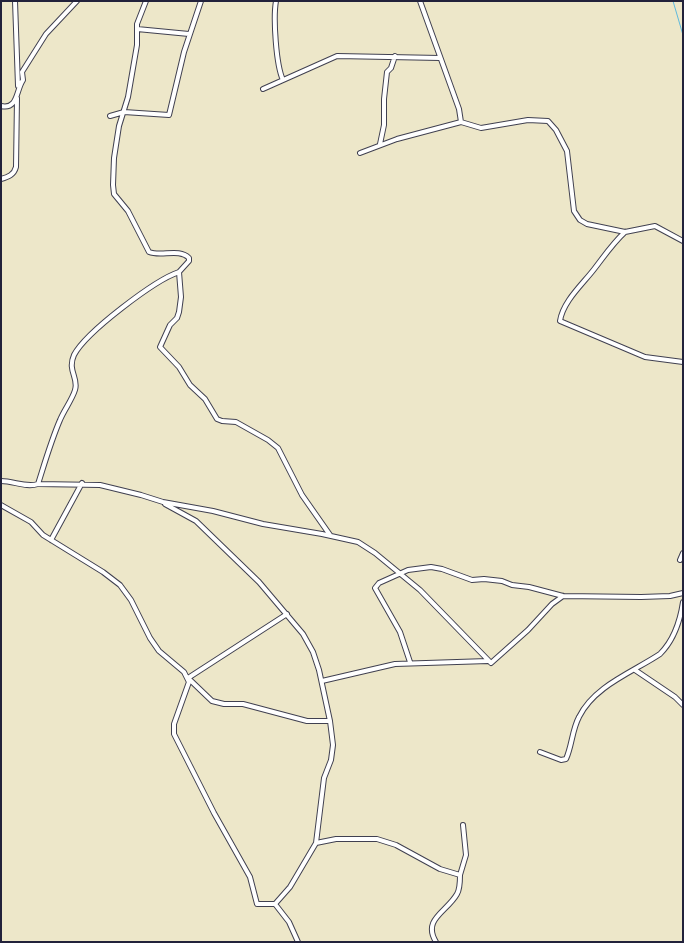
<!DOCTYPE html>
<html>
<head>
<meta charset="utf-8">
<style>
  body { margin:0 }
  #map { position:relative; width:684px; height:943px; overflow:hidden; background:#ede7c9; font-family:"Shantell Sans",sans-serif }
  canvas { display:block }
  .frame { position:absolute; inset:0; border:2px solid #22223b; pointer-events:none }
</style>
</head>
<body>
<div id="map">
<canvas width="684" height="943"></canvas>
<div class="frame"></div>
</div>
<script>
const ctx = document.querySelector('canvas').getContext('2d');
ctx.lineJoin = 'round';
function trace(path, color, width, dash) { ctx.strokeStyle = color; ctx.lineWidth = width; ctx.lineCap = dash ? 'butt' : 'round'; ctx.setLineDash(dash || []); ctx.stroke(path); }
trace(new Path2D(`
  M673,1L683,35`), '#5eb9dc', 1);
const minor = new Path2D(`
  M15,1L18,86
  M146,1L137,24V45L128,97L119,126L114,158L113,185L114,194L128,211L149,252C161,257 179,248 189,258V261L179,272L181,297L179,312L177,318L170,325L160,347L179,367L190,385L205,399L217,419L222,421L236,422L268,440L278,448L302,495L330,535
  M276,1C273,18 276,65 283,80
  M420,1L459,109L461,122L481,128L528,120L548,121L556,130L567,151L574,211L580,220L587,224L625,232L655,226L683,241
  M137,29L189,34
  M263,89L337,56L440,58
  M1,106C18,110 16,90 23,80L22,72L46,34L77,1
  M110,116L124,112L169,115L184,52L201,1
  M380,144L384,125V99L387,72L391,68L395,56
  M360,153L397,139L461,122
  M1,179C8,177 14,175 16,167L17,98
  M625,232C613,243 605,255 595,268C583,284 563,301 560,321L645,357L683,362
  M1,481C14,481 26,488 38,484L100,485L141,495L163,502L213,511L263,524L322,534L358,542L375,553L420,590L491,663L528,630L552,604L563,596
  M38,484C45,462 51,441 60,420C64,410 72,400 75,390C79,378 67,371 74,355C86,332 155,280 179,272
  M165,504L196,521L259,582L303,634L313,652L319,670L330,721L333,745L331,760L324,778L316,843L290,887L275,904L289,922L298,942
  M1,505L31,522L43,535L103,572L120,585L131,600L150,638L159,651L184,672L189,682L174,724V734L214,813L250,877L257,904H275
  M51,540L82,483
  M680,560L683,553
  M287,614L188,678L212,701L224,704H243L307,721H330
  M410,662L400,632L375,588L379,583L408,570L431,567L442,569L472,580L484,579L502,581L512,585L529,587L563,596L641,597L670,596L683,593
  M635,670L675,697L683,705
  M322,681L395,664L488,661
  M540,752L561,760L566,759C572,746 572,730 579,717C594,686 633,672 660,654C674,640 680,622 683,602
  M316,843L336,839H377L396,845L440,869L460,875L466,855L463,825
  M436,942C422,919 447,912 457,894C460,889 460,881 460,875`);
trace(minor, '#404050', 6);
trace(minor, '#fff', 4);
</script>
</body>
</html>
